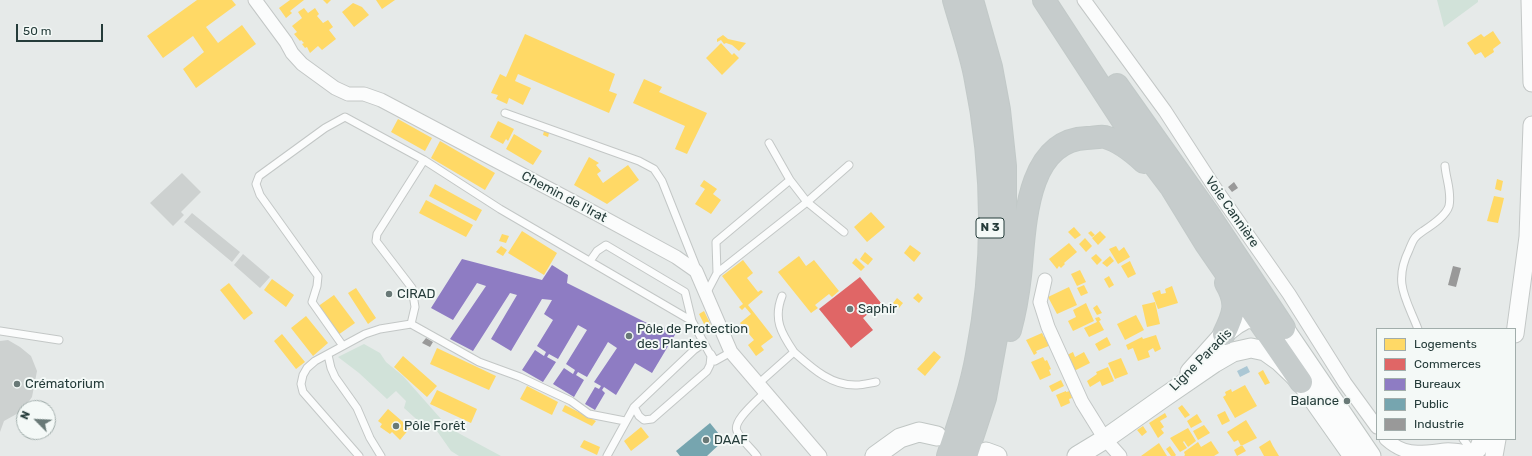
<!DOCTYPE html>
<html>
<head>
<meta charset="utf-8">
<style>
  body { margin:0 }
  #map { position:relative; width:1532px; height:456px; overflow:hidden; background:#e6eae9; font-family:Rubik,sans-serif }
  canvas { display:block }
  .legend { position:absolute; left:1376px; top:328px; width:140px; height:112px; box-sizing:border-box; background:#f4f9f7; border:1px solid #a1adab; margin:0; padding:5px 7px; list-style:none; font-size:12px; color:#253c3a }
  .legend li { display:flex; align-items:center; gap:8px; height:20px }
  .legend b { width:20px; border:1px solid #a1adab }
  .north { position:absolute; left:16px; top:400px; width:40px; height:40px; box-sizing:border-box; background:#f4f9f7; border:1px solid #a1adab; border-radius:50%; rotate:294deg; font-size:11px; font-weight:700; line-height:16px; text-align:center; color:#253c3a }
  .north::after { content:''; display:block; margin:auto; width:14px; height:18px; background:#697977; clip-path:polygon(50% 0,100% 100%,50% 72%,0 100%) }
  .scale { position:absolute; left:16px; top:24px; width:87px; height:18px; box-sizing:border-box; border:2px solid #253c3a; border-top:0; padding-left:5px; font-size:12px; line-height:14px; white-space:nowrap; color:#253c3a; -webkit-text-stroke:3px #f4f9f7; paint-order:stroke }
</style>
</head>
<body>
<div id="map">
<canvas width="1532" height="456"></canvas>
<ul class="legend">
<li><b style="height:11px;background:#ffd966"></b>Logements</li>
<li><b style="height:11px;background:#e06666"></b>Commerces</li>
<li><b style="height:11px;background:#8e7cc3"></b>Bureaux</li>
<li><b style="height:11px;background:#76a5af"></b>Public</li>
<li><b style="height:11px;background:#999"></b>Industrie</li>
</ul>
<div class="north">N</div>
<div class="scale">50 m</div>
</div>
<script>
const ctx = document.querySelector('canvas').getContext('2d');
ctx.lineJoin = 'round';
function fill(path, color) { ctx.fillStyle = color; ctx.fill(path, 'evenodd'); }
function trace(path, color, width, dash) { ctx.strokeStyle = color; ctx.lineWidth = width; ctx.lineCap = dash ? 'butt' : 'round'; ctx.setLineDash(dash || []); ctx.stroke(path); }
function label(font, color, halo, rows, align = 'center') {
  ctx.font = font + ' Rubik,sans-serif'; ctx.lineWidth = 4; ctx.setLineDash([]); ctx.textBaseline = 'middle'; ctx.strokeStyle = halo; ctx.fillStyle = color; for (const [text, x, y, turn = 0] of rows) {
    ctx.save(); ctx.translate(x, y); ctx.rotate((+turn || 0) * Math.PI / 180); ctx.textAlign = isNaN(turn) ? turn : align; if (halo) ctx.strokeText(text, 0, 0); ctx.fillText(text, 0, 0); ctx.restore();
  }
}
fill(new Path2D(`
  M1437,0H1478V2L1444,27Z
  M364,344L380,353L386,362L403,376L449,428L501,456H459L451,451L437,431L424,426L404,408L406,401L396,391L387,399L359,373L338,357Z`), '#d1e2d9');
fill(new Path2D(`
  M1247,366L1250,372L1240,377L1237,371Z`), '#abc7d4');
fill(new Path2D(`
  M197,0H232L236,5L206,27L218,43L242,25L256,44L196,88L183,69L204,52L193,36L163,58L147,36Z
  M290,0H304L290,11L292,13L286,18L279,8Z
  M323,0H331L327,4Z
  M376,0H395L382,9Z
  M353,3L362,7L369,15L354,27L342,12Z
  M304,8L308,13L315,8L319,14L317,16L323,23L328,20L333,27L329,30L336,39L322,50L318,46L310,53L307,47L305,48L302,44L304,43L301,40L300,41L294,34L297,32L292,26L302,18L298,12Z
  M1493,31L1501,43L1493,49L1494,52L1485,58L1481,52L1475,55L1467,43L1481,34L1484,37Z
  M525,34L615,74L609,91L617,94L609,113L518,74L515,81L531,88L523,105L509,98L507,104L496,99L498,95L491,93L500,74L506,77Z
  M723,35L728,39L746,43L739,51L732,45L726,43L724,44L721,40L717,42V39Z
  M721,43L732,55L734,53L739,58L722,75L706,58Z
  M644,79L662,87L659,92L707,113L687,154L675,149L685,126L633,103Z
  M398,119L432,138L425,151L391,132Z
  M498,121L514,129L508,141L506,139L503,144L490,137Z
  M544,131L549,133L548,137L543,135Z
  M514,134L542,151L533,165L506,149Z
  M440,141L495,173L485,190L431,158Z
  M589,157L599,163L596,165L601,171L597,174L603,183L628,165L639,180L607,204L574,185Z
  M1497,179L1503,181L1501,191L1495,189Z
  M704,180L717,189L713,194L721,200L711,214L695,204L705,189L700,186Z
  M435,184L482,210L476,221L429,196Z
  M1494,196L1504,198L1498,223L1487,221Z
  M426,200L473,225L466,237L419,213Z
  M871,212L885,227L867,242L854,227Z
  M1074,227L1081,235L1075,239L1068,232Z
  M522,231L557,253L544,275L508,253Z
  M1091,231L1095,235L1092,237L1088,233Z
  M1100,231L1106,237L1098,245L1092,238Z
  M502,234L509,236L506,243L499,241Z
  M1085,238L1092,246L1086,252L1079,244Z
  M1069,243L1077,252L1064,263L1065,264L1061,268L1059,266L1057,269L1049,259Z
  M910,245L921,253L914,262L904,253Z
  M501,246L507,250L503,256L496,252Z
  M1116,246L1119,251L1124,247L1130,257L1118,264L1109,249Z
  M865,252L873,259L868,265L860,259Z
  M1096,254L1102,260L1097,265L1091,258Z
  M799,256L806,266L814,260L839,291L832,297L829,294L815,305L818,308L811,313L778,272Z
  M1110,256L1114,261L1107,267L1102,263Z
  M856,258L865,267L861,271L852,263Z
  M743,260L753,273L747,278L758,292L761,290L763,292L748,305L773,337L761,346L764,350L756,356L748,345L754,340L740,323L751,314L745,307L742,310L739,307L743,304L722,276Z
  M1130,261L1136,274L1128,278L1121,266Z
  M1080,270L1086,282L1077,286L1071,274Z
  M1109,276L1114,285L1109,288L1104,279Z
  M272,279L294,295L286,307L264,290Z
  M229,283L253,313L244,320L220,290Z
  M1084,285L1088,293L1081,296L1077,288Z
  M1172,286L1178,303L1158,309L1152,293L1160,290L1161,294L1166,293L1165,289Z
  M1069,287L1077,305L1057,314L1048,297Z
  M356,288L376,318L368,324L348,293Z
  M918,293L923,298L919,303L913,298Z
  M334,295L355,323L338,335L317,307Z
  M897,298L903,303L899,308L893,303Z
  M1155,302L1160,324L1147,327L1142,305Z
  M1086,303L1094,321L1073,331L1068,321L1076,317L1073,310Z
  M1097,305L1102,313L1097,315L1093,308Z
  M704,311L711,325L706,328L699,314Z
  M1136,315L1144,330L1125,340L1117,324Z
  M306,316L328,343L313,356L291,328Z
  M1099,317L1101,320L1099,321L1104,330L1089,337L1084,328L1097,322L1095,318Z
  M1042,333L1044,337L1046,336L1051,345L1036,351L1037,353L1034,355L1026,340Z
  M282,334L305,362L296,369L274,341Z
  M1156,335L1161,349L1155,352L1153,348L1148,351L1150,357L1138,361L1133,348L1128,350L1126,345L1142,337L1143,339Z
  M1107,337L1111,345L1099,351L1095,344Z
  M437,348L496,376L489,390L430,364Z
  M934,351L941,357L925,376L917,369Z
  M1073,352L1075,357L1084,352L1090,363L1074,371L1067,355Z
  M403,356L437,386L427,397L394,367Z
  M1043,357L1045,361L1047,360L1051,369L1049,370L1051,375L1040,380L1031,362Z
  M1121,358L1128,374L1115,379L1108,363Z
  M1108,367L1114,381L1102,386L1100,381L1090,387L1087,381L1097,374L1096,372Z
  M1263,370L1270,383L1265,385L1258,373Z
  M1061,380L1064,386L1052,392L1049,386Z
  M1245,385L1257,406L1235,418L1223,397L1226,395L1225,392L1231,389L1232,392Z
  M527,386L558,402L552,415L520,399Z
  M437,390L477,409L471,423L430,404Z
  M1066,391V392L1070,391L1072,398L1069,399L1070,403L1061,407L1056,395Z
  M565,405L596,421L592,426L562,411Z
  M1182,405L1190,415L1185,418L1178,408Z
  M388,409L410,428L400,440L392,432L390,434L380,427L382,424L378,421Z
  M1225,411L1230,421L1222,425L1217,415Z
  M1165,413L1167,417L1160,421L1164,427L1161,429L1164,433L1158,438L1149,423Z
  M1197,414L1202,422L1191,428L1187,421Z
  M1246,420L1257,438L1241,446L1238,440L1234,442L1227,432Z
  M1204,425L1210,433L1198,440L1193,431Z
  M1143,426L1147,432L1142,436L1137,430Z
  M641,427L649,437L631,451L624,441Z
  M1188,428L1196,441L1188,447L1184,441L1183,442L1187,448L1180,452L1170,438Z
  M584,440L600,447L597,455L580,447Z
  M1270,440L1273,446L1279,456H1264L1259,447Z
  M1211,441L1219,453L1214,456H1184L1185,455L1184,452L1198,442L1201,447Z
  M1159,443L1167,456H1141Z
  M1242,445L1246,451L1237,456L1234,450Z
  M1170,446L1176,455L1175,456H1171L1166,449Z`), '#ffd966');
fill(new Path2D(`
  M860,277L881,303L863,318L873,330L851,348L819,309Z`), '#e06666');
fill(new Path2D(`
  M462,259L542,280L552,265L568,275L567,283L661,330L663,327L676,333L652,373L635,363L616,395L604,387L602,390L605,393L595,410L585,404L595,387L599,389L601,386L594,382L617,348L608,342L587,377L578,372L576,375L584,380L574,397L553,384L564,368L573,374L575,370L566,364L587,330L578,325L558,359L549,354L547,357L556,362L543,382L522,370L535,350L544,356L546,352L537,346L553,320L544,314L552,300L542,299L511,351L491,339L517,295L510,293L473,351L450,339L486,286L477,283L453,320L431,308Z`), '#8e7cc3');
fill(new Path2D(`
  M710,423L723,439V441L707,456H680L676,451Z`), '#76a5af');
fill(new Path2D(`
  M1234,182L1238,188L1232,192L1228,187Z
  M1453,266L1461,268L1456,287L1448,285Z
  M426,338L433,342L430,347L422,343Z`), '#999');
fill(new Path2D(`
  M182,173L201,192L181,212L184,215L173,226L150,203Z
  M192,213L240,252L232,262L184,222Z
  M243,254L270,277L260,288L234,265Z
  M8,340L20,347L31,356L37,371L32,397L22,411L4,421L0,432V341Z`), '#cdd1d0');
const service = new Path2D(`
  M505,113L639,161L654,169L662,181L697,269
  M769,143L790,180L807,202L844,232
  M590,261L597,251L606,245L685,292L692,321L711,356L710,365L707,371L652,419L644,420L639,416L634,407
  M717,273L807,202L849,165
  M706,294L717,273L716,242L790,180
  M411,324L415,307L412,288L376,241L377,234L424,160
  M1418,329C1406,298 1393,283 1409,250C1413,240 1414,237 1423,231C1432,225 1446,216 1449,206C1452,192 1446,179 1445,166
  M0,331L59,340
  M343,346L312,302L317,286L318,276L260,195L256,184L259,176L325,128L345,117L424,160L500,209L692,321
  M794,352C812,368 831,386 857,385C863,385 870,383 876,382
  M711,354L715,361L731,352
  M328,355L331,368L335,377L357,408L370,438L381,456
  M758,384L794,352C781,333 773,319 782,296
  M1463,439L1473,452
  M359,456L303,392L301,384L303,375L307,368L315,361L365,334L380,329L411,324L479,362L520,377L571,401L589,414L625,421
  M607,456L634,407L694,350L704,343
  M757,456C751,448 741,440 737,431C732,421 758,400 765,392`);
const minor = new Path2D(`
  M255,0L286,42L292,53L302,64L335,88L348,94H364L381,100L595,213L676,257L696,271L731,352L820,456
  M1084,0L1165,111L1215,188L1289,294L1345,383L1377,427
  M1045,280L1040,302L1048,327L1082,402L1105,439L1120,456
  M1386,439C1405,456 1418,453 1445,450C1454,449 1464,452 1473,453`);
const tertiary = new Path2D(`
  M1530,0L1532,83
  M1515,334L1528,237L1532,125
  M1471,456L1478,449L1482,439
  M1494,456L1497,439`);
const secondary = new Path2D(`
  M1190,372L1224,334L1237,324L1246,319L1258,318L1284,328L1371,456
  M986,452L997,456
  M875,456L900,438L919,432L937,436
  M1077,456L1105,439L1163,398L1214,363L1233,352L1251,348L1265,351L1279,361L1301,382L1353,456`);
const trunk = new Path2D(`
  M1044,0L1136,141L1171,187L1206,244L1301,382
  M1117,85L1207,212L1284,328
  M1010,330C1015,312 1018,294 1020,276C1025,231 1024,140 1087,138C1093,138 1100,136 1105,137C1120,141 1133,152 1144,162
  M1224,334C1234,314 1238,303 1226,283
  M948,456C959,423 971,389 977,355C995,263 994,167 975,75C970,50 961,25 954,0
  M966,456L985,398L1000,316L1005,264V166L999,110L991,67L972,0`);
trace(service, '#c3c7c6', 9);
trace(minor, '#c3c7c6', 15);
trace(tertiary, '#c3c7c6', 19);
trace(secondary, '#c0c6c4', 21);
trace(trunk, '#c2c9c8', 24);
trace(service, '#fbfcfc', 7);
trace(minor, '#fbfcfc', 13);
trace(tertiary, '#fbfcfc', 17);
trace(secondary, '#fbfcfc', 19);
trace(trunk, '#c6cccc', 22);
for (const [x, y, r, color] of [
  [389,294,4,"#697977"],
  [850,309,4,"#697977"],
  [629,336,4,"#697977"],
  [17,384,4,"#697977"],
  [1347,401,4,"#697977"],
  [396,426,4,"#697977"],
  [706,440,4,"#697977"]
]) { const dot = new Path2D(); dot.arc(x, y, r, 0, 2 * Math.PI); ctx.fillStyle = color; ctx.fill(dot); trace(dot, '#f4f9f7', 1.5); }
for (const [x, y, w] of [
  [990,228,28]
]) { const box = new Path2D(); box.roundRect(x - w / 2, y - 10, w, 20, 3); ctx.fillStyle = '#f4f9f7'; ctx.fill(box); trace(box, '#253c3a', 1); }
label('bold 12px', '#253c3a', null, [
  ["N 3",990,228]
]);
label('13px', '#253c3a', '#f4f9f7', [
  ["Chemin de l'Irat",564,197,28],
  ["Voie Cannière",1232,212,55],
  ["Ligne Paradis",1201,360,-45]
]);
label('13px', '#253c3a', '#f4f9f7', [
  ["CIRAD",397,294],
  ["Saphir",858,309],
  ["Pôle de Protection",637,329],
  ["des Plantes",637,344],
  ["Crématorium",25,384],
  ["Balance",1339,401,"right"],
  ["Pôle Forêt",404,426],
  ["DAAF",714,440]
], 'left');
</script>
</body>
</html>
